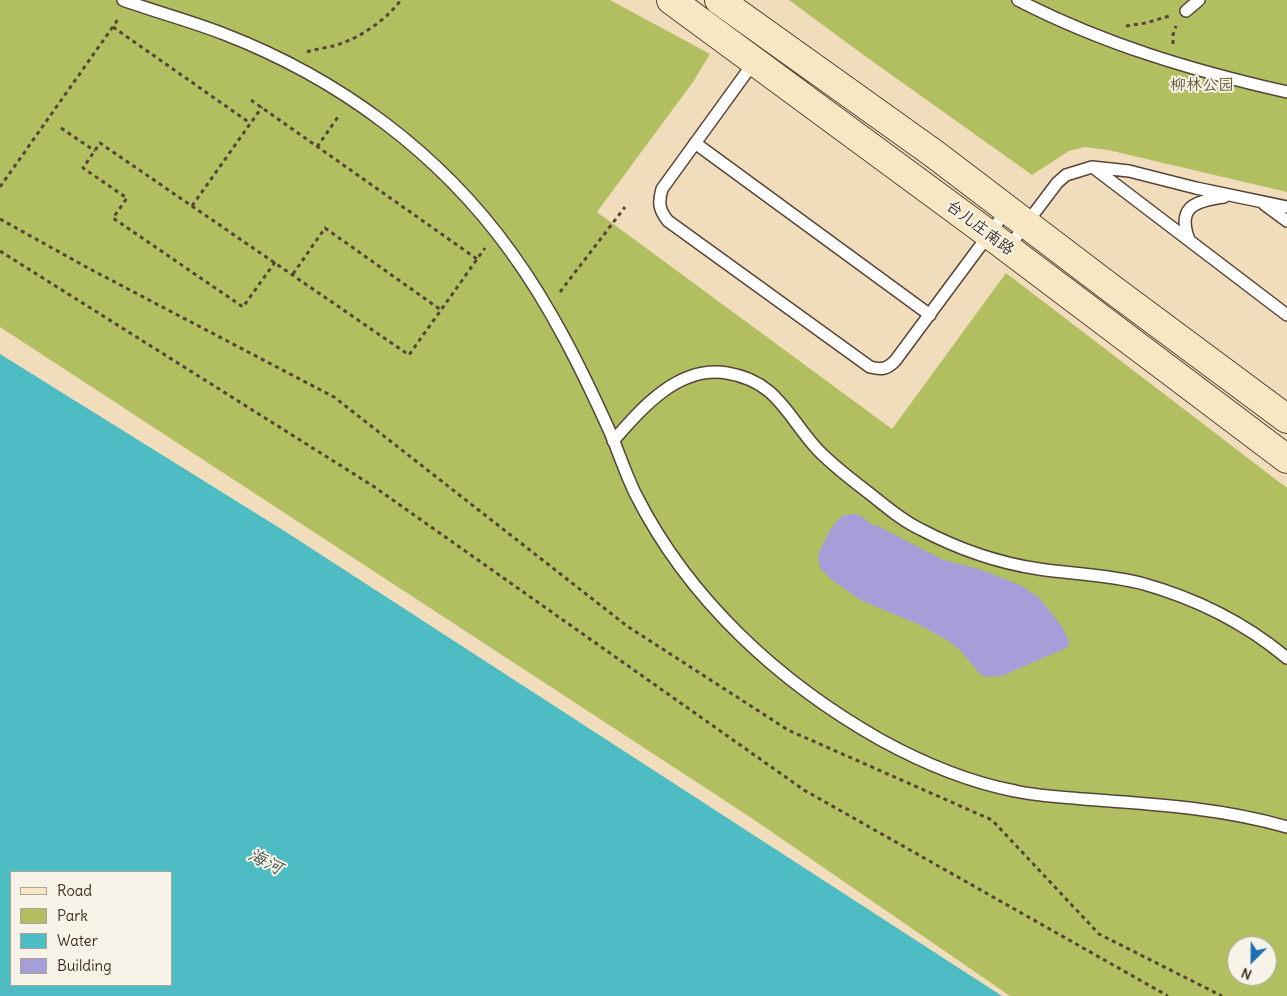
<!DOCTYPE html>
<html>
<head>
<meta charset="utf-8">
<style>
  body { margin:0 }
  #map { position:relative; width:1287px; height:996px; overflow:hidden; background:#f1ddbc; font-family:Delius,sans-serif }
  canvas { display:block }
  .legend { position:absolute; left:10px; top:871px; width:162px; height:115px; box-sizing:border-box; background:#f7f3e8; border:1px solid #aca397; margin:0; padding:6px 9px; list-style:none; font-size:15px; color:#3b2a1e }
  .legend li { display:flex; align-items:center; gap:10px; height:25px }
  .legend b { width:25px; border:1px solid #aca397 }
  .north { position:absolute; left:1227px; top:936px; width:50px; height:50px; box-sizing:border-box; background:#f7f3e8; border:1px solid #aca397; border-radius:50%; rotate:203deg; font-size:14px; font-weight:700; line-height:20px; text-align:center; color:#3b2a1e }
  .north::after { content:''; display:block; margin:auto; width:18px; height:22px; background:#1f6fb2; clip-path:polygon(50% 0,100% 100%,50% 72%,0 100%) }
</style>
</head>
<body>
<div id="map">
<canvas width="1287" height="996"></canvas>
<ul class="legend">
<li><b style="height:6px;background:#f8e7c3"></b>Road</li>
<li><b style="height:14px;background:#b1bf61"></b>Park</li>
<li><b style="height:14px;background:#4ebcc3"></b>Water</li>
<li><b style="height:14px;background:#a69ed9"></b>Building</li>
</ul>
<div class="north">N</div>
</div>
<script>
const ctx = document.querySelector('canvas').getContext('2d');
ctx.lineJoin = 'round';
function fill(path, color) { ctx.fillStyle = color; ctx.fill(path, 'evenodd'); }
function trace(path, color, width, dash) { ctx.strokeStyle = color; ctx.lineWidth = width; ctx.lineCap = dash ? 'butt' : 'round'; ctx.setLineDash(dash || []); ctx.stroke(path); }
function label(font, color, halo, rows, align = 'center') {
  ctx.font = font + ' Delius,"LXGW WenKai TC",sans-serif'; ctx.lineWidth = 4; ctx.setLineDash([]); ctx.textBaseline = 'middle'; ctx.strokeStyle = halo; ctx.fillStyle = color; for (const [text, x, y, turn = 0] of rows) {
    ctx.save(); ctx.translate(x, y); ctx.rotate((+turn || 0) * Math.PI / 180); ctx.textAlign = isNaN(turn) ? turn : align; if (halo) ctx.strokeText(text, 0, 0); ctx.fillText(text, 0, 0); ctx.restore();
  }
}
fill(new Path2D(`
  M0,0H610L710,54L693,82L597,212L892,429L1006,273L1287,488V996H1010L753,819L0,327ZM1237,946H1267V976H1237Z
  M789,0H1287V192L1108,150L1085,147L1069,151L1032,175L858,51Z`), '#b1bf61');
fill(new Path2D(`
  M0,354L286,532L1002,996H0ZM11,872H171V985H11Z`), '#4ebcc3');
fill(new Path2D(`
  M853,514L860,515L872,525L878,526L943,560L979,569L1020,585L1037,596L1046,606L1062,627L1069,641V645L1066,648L1002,676L987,677L981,675L959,649L947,640L918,624L860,600L831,579L820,568L818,555L830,530L837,521L844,515Z`), '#a69ed9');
const lane = new Path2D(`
  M123,0C156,12 191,21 224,34C338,78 439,152 511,252C551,307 582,370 610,432C619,453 626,475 636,495C689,600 780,683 881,740C923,763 968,782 1015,791C1038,796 1061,797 1084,799C1152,804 1221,808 1287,827
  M1018,0C1103,44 1194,71 1287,92
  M1186,11L1199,0
  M754,62L662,189C658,203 659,210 668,221L870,367C882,370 887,369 895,361L1007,210
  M695,143L930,315
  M1094,168L1287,315
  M1264,204L1287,221
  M1189,240C1177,208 1193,201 1224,197
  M1008,248L1057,183L1066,175L1092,167L1129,171L1196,188L1287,207
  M613,441C641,409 678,365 727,373C777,381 787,416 817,449C834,467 855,482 874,497C889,509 903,521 920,529C956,548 998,563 1039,569C1072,574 1112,575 1144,584C1197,599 1245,623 1287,658`);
const secondary = new Path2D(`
  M671,0L990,235L1287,459
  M719,0L933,153L1112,289L1287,419`);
trace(lane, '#564536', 14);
trace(secondary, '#564536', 30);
trace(new Path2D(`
  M1126,26L1146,23L1169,16
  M113,27L250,123
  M1173,44V35L1176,26
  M307,52C315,49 325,48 333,46C359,39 385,21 401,0
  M251,100L477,259
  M61,128L95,151
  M317,147L340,114
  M0,187L119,18
  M192,206L262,107
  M0,219L88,268L334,397L627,626L788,730L992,820L1099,934L1222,996
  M0,251L373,486L804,790L1168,996
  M275,262L243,307L113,218L127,198L83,168L100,143L409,355L485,248
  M293,274L325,228L441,310
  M560,292L625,207`), '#564536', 3, [4, 4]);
trace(lane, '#fff', 11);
trace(secondary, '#f8e7c3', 28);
label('16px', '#5e5732', '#f7f3e8', [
  ["柳林公园",1202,85]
]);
label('16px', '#3b2a1e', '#f7f3e8', [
  ["台儿庄南路",980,228,37]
]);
label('italic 18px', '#415650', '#f7f3e8', [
  ["海河",265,862,27]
]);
</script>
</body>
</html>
